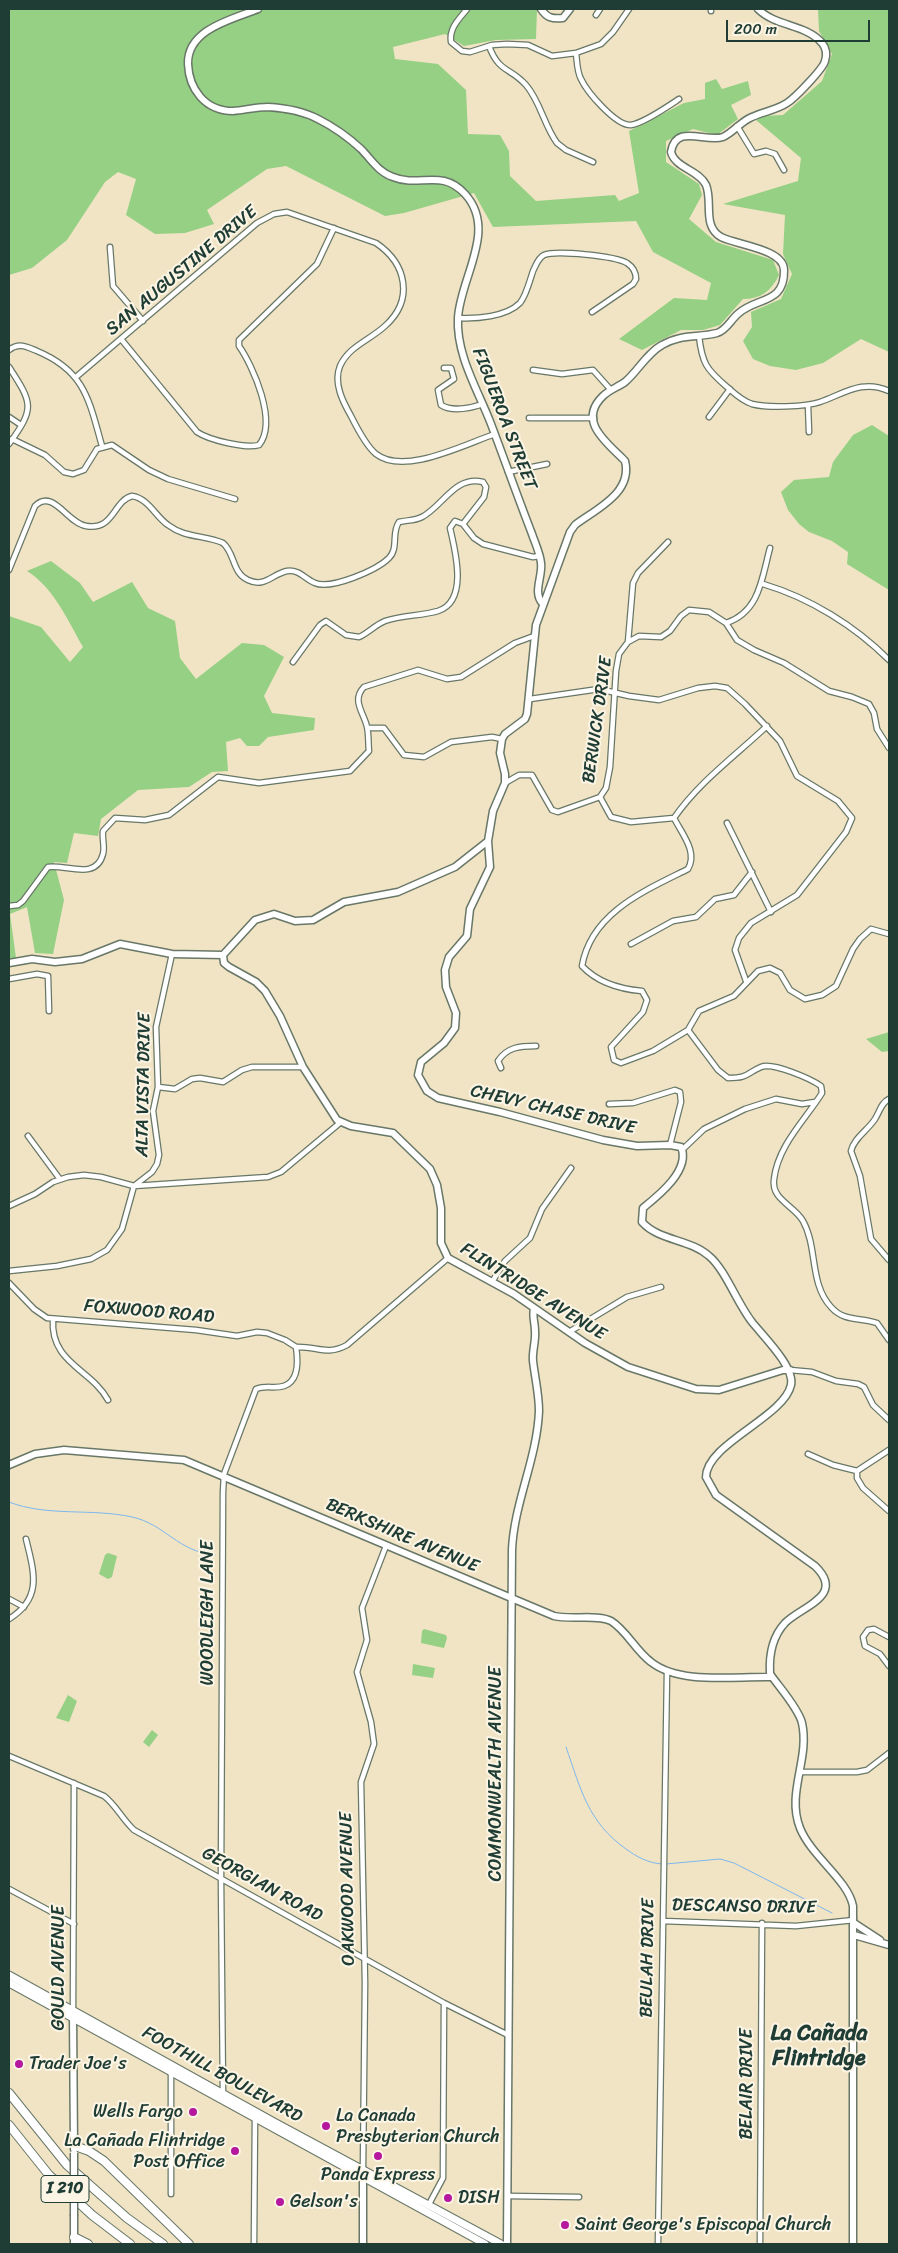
<!DOCTYPE html>
<html>
<head>
<meta charset="utf-8">
<style>
  body { margin:0 }
  #map { position:relative; width:898px; height:2253px; overflow:hidden; background:#f0e4c5; font-family:Sriracha,sans-serif }
  canvas { display:block }
  .frame { position:absolute; inset:0; border:10px solid #1f3d34; pointer-events:none }
  .scale { position:absolute; left:726px; top:20px; width:144px; height:22px; box-sizing:border-box; border:2px solid #1f3d34; border-top:0; padding-left:6px; font-size:15px; line-height:18px; white-space:nowrap; color:#1f3d34; -webkit-text-stroke:4px #fcf5e5; paint-order:stroke }
</style>
</head>
<body>
<div id="map">
<canvas width="898" height="2253"></canvas>
<div class="frame"></div>
<div class="scale">200 m</div>
</div>
<script>
const ctx = document.querySelector('canvas').getContext('2d');
ctx.lineJoin = 'round';
function fill(path, color) { ctx.fillStyle = color; ctx.fill(path, 'evenodd'); }
function trace(path, color, width, dash) { ctx.strokeStyle = color; ctx.lineWidth = width; ctx.lineCap = dash ? 'butt' : 'round'; ctx.setLineDash(dash || []); ctx.stroke(path); }
function label(font, color, halo, rows, align = 'center') {
  ctx.font = font + ' Sriracha,sans-serif'; ctx.lineWidth = 4; ctx.setLineDash([]); ctx.textBaseline = 'middle'; ctx.strokeStyle = halo; ctx.fillStyle = color; for (const [text, x, y, turn = 0] of rows) {
    ctx.save(); ctx.translate(x, y); ctx.rotate((+turn || 0) * Math.PI / 180); ctx.textAlign = isNaN(turn) ? turn : align; if (halo) ctx.strokeText(text, 0, 0); ctx.fillText(text, 0, 0); ctx.restore();
  }
}
fill(new Path2D(`
  M9,9H537L536,39L496,40L464,46L445,34L393,47L395,59L438,64L466,90L468,134L500,135L509,151L510,176L536,201L615,195L619,201L639,193L629,131L684,103L705,99V83L716,79L722,89L748,81L751,95L731,105L738,119L717,135L693,129L666,141V162L699,184L702,195L689,219L716,242L773,260L779,275C771,291 761,299 743,299L720,325L703,330H681L642,350L619,339L674,298L707,300L711,283L653,252L636,221L493,227L474,193L404,213L385,216L286,166L267,169L207,210L214,224L185,233L155,234L126,215L136,179L118,172L105,182L67,240L32,268L9,275Z
  M818,9H889V352L861,339L823,363L796,370L770,366L753,359L743,341L752,327L751,312L781,299L792,274L783,254L785,215L723,204L798,181L801,158L756,120L762,116L783,115L822,81L832,54L819,31Z
  M872,425L889,436V590L847,564L848,552L832,541L809,532L799,524L788,510L781,492L794,480L829,477L833,462L853,435Z
  M51,561L80,583L93,602L132,582L148,608L175,621L180,658L196,679L242,643L264,645L284,657L264,696L272,713L315,718L314,730L268,737L259,746H247L240,738L226,742L228,771L212,772L189,787L138,790L101,819L98,836L74,833L67,863L54,862L64,900L53,954L35,953L27,907L10,914L16,958L9,959V616L41,627L70,662L83,647C67,619 54,588 27,571Z
  M889,1032V1051L882,1052L866,1039Z
  M108,1553L117,1556L112,1577L108,1579L99,1574L105,1555Z
  M424,1629L446,1635L447,1638L444,1648L421,1643L422,1631Z
  M413,1664L435,1668L433,1678L412,1675Z
  M68,1695L77,1701L69,1722L56,1718Z
  M152,1730L158,1735L149,1747L143,1742Z`), '#95d084');
trace(new Path2D(`
  M9,1502C47,1517 92,1508 132,1517C165,1524 178,1552 215,1555
  M566,1747C581,1790 588,1822 626,1849C637,1857 648,1863 662,1864
  M666,1864L720,1859L734,1863L832,1913`), '#7db6ee', 1);
const street = new Path2D(`
  M467,9C459,19 449,28 451,42L462,51L470,52L492,45L507,44L528,45L552,56L576,53L601,44L613,32L629,9
  M711,11V9
  M596,15L600,9
  M489,46C499,73 510,67 526,85C540,101 544,125 557,143L566,150L593,162
  M576,53C577,61 577,72 581,79C587,92 616,126 631,125C644,123 667,107 679,99
  M737,126L754,154L766,151L775,154L784,170
  M110,247L113,286L143,321
  M458,318C476,319 506,317 520,303C526,296 530,280 533,271C536,265 538,258 544,255C556,250 615,256 627,263C633,267 636,272 636,279L633,284L592,312
  M699,336C702,363 706,369 727,387C734,393 742,401 752,404C767,408 806,407 820,402C845,393 863,379 889,391
  M121,339L197,432C209,440 246,449 259,445C278,422 253,366 239,346V340L317,264L334,228
  M9,350C19,342 27,347 37,351C85,371 89,400 102,446
  M9,367C33,404 35,408 9,444
  M444,368H451L454,379L438,390L441,405C452,412 471,408 483,404
  M533,370L562,374L593,370L611,390
  M76,377L257,223L274,214L287,212L376,243C407,264 414,300 385,326C370,340 349,346 340,366C333,383 343,402 351,416C357,428 366,446 376,454C404,476 465,444 495,434
  M808,405L809,432
  M9,417L21,425
  M709,417L730,389
  M529,418H594
  M12,439L45,455L64,472L73,474L84,470L97,449L112,445L149,470L168,479L235,499
  M508,472L547,464
  M9,570L35,506C53,488 67,523 86,526C114,531 113,501 132,496C148,498 156,517 168,525C185,538 205,535 223,543C235,553 232,573 248,580C265,588 272,574 287,571C299,569 305,579 315,583C331,590 377,570 389,558C399,548 391,533 399,522C407,520 414,521 422,517C443,506 455,475 483,482L486,487L484,497L463,524L474,538L483,544L533,557L540,556
  M763,584C810,598 855,626 889,660
  M726,623C760,612 762,577 770,548
  M628,642L639,636L661,637L670,631L681,616L689,610L709,612L726,623L737,640L754,650L784,663L829,691L852,697L869,704L874,713L877,729L889,748
  M293,662L320,625L326,621L346,635L359,637C367,634 375,625 385,621C402,615 421,616 438,611C469,601 455,550 450,528L455,521L463,524
  M530,699L599,689L629,696L659,700L698,688L715,686L727,688L745,704L780,741L797,776L838,801L852,818L846,832L797,895L751,923L739,938L735,950L746,981
  M767,726C735,756 699,782 674,818C682,834 698,852 688,869C644,891 591,913 582,966C598,983 619,989 642,991L647,1000L643,1012L611,1047L614,1060L621,1063L653,1051L688,1030L699,1011L734,996L758,971L770,968L780,973L790,990L805,999L822,995L836,986L853,949L860,939L871,929L889,934
  M368,728H384L404,755L424,757L451,742L492,737L502,739
  M505,783L519,775H532L552,810L558,812L600,797L611,817L631,822L674,818
  M600,797L606,788L610,767L616,671L619,654L628,642L633,583L638,573L668,542
  M727,823L771,912
  M9,906L18,905L23,901L48,867C66,864 96,881 103,854C105,847 102,839 103,831L115,818L145,820L169,815L218,777L259,783L350,771L369,751C368,744 369,735 367,727C364,713 351,700 364,687L418,670L447,679L461,677L515,643L534,636
  M631,944L673,921L696,917L715,899L734,895L752,872
  M9,979L37,974L48,976L49,1011
  M688,1030L718,1070L728,1078C749,1078 745,1074 761,1067C773,1062 811,1079 821,1086L822,1093C806,1119 778,1145 774,1179C771,1200 794,1205 803,1221C818,1248 809,1283 831,1307C844,1322 860,1317 877,1323L889,1340
  M501,1068L498,1061C507,1047 520,1046 536,1046
  M158,1087L175,1089L192,1079L200,1078L223,1082L242,1070L252,1067H303
  M889,1099C881,1103 880,1111 875,1119C868,1130 854,1138 851,1151L860,1176L871,1239L889,1260
  M609,1104L633,1103L675,1090L680,1092L681,1102L670,1145
  M28,1136L59,1178
  M682,1150L704,1129L745,1109L776,1099L802,1104L815,1102
  M9,1206L35,1194L53,1182L68,1177L84,1175L101,1177L134,1186L268,1177L281,1172L341,1122
  M9,1271L57,1266L91,1259L107,1250L122,1229L134,1186L152,1172L157,1164L159,1155L153,1111L158,1087L156,1027L172,954
  M492,1282L505,1261L530,1238L542,1209L571,1168
  M9,1283L34,1309L47,1318L196,1330L237,1336L257,1332L267,1333L285,1340L296,1347
  M53,1319C50,1363 91,1369 108,1400
  M569,1332L627,1297L661,1287
  M790,1370L812,1372L836,1381L858,1384L864,1387L873,1405L889,1420
  M889,1450L857,1471V1478L863,1488L889,1511
  M808,1454L833,1465L857,1471
  M9,1599L24,1607
  M9,1619C43,1598 34,1572 26,1539
  M889,1637L874,1629L868,1630L863,1637L865,1646L880,1654L889,1666
  M9,1756L104,1796C116,1805 122,1819 134,1830L444,2003L508,2035
  M799,1772H857L867,1770L889,1753
  M9,1889L74,1924
  M663,1921L796,1926L854,1920
  M73,2010L74,1783
  M223,2096L221,1878L223,1492L224,1474L256,1389C266,1385 275,1389 284,1386C299,1381 298,1360 296,1347C317,1346 327,1356 347,1345L448,1258
  M363,2168L365,1983L361,1782L374,1744L371,1722L357,1672L367,1640L362,1608L386,1546
  M171,2194V2070
  M508,2196L579,2197
  M428,2206L443,2178L444,2003
  M254,2244L255,2115
  M658,2244L667,1672
  M760,2244L762,1923`);
const secondary = new Path2D(`
  M258,9C233,19 187,29 188,64C189,89 205,111 233,111C245,110 256,107 268,107C285,108 303,111 318,119C332,126 349,138 361,149C371,159 378,172 393,177C420,188 441,168 465,194C498,230 460,278 458,318C456,355 478,390 491,424C505,461 518,498 532,534C535,543 540,553 541,563C543,576 532,593 543,604
  M541,9C547,18 552,19 563,18L570,9
  M758,9C776,27 806,24 822,43C826,48 827,55 825,61C823,69 795,98 787,103C775,111 760,112 748,119C739,124 732,133 723,137C705,143 676,123 671,152C675,168 699,170 706,185C713,202 702,226 721,237C737,245 784,249 784,270C785,304 757,297 739,313C731,319 727,330 717,333C698,338 680,334 662,345C647,353 638,371 625,382C618,387 609,390 603,396C576,422 609,444 625,461C633,493 596,509 575,525L570,532L536,625L527,714L525,719L505,734L502,739L500,753L505,774V783L493,811L488,841L490,867L470,909L467,936L449,957L445,970L446,987L456,1013L455,1028L444,1043L421,1062L418,1075L427,1091L438,1098L500,1112L603,1140L637,1146L670,1145L681,1147C691,1170 658,1196 643,1208L642,1222C659,1241 690,1239 709,1256C725,1269 737,1303 752,1322C763,1336 795,1367 791,1385C784,1417 706,1444 706,1477L716,1495L815,1566C846,1596 802,1606 785,1623C773,1636 769,1655 770,1673C771,1678 798,1706 802,1723C810,1759 786,1793 800,1828C811,1856 848,1880 853,1906V2244
  M223,955L224,963L229,967L256,982L265,991L280,1016L303,1067L337,1120L351,1126L393,1133L430,1169L437,1185L441,1208V1243L448,1258L514,1294L585,1343L628,1367L696,1389L719,1390L783,1370H790
  M9,963L32,959L55,962L82,959L120,944L172,954L223,955L255,920L274,914L295,921L313,920L344,902L398,892L455,867L488,841
  M9,1465L35,1454L64,1450L184,1460L554,1616C570,1620 599,1614 611,1621C626,1630 636,1651 651,1662C680,1685 735,1676 771,1677
  M854,1923L880,1940
  M854,1935L889,1945
  M73,2014L74,2149
  M74,2244V2216
  M363,2244V2175
  M507,2244L512,1550C514,1503 537,1459 539,1411C539,1394 535,1378 533,1361C532,1351 536,1341 535,1331C535,1322 532,1317 534,1308`);
const primary = new Path2D(`
  M9,1975L274,2122L501,2244
  M9,1983L485,2244`);
const highway = new Path2D(`
  M9,2093L67,2165L127,2218L163,2244
  M9,2125L49,2175L92,2215L130,2244
  M75,2146L89,2151L104,2161L189,2244
  M74,2237L88,2244`);
trace(street, '#687767', 7);
trace(secondary, '#687767', 9);
trace(primary, '#687767', 9);
trace(highway, '#687767', 10);
trace(street, '#fff', 4.5);
trace(secondary, '#fff', 6);
trace(primary, '#fff', 7);
trace(highway, '#fff', 8);
const secondaryBridge = new Path2D(`
  M74,2153V2216`);
trace(secondaryBridge, '#687767', 9, []);
trace(secondaryBridge, '#fff', 6);
for (const [x, y, r, color] of [
  [19,2064,5,"#b5179e"],
  [193,2112,5,"#b5179e"],
  [326,2126,5,"#b5179e"],
  [235,2151,5,"#b5179e"],
  [378,2156,5,"#b5179e"],
  [448,2198,5,"#b5179e"],
  [280,2202,5,"#b5179e"],
  [565,2225,5,"#b5179e"]
]) { const dot = new Path2D(); dot.arc(x, y, r, 0, 2 * Math.PI); ctx.fillStyle = color; ctx.fill(dot); trace(dot, '#fcf5e5', 2); }
for (const [x, y, w] of [
  [65,2189,48]
]) { const box = new Path2D(); box.roundRect(x - w / 2, y - 13.5, w, 27, 4); ctx.fillStyle = '#fcf5e5'; ctx.fill(box); trace(box, '#1f3d34', 1); }
label('bold 16px', '#1f3d34', null, [
  ["I 210",65,2189]
]);
label('18px', '#1f3d34', '#fcf5e5', [
  ["SAN AUGUSTINE DRIVE",182,271,-40],
  ["FIGUEROA STREET",504,419,69],
  ["BERWICK DRIVE",598,720,-82],
  ["ALTA VISTA DRIVE",144,1085,-89],
  ["CHEVY CHASE DRIVE",553,1110,13],
  ["FLINTRIDGE AVENUE",533,1292,32],
  ["FOXWOOD ROAD",149,1312,5],
  ["BERKSHIRE AVENUE",402,1536,23],
  ["WOODLEIGH LANE",208,1613,-90],
  ["COMMONWEALTH AVENUE",496,1774,-90],
  ["GEORGIAN ROAD",262,1885,29],
  ["OAKWOOD AVENUE",348,1889,-91],
  ["DESCANSO DRIVE",744,1907,1],
  ["BEULAH DRIVE",648,1958,-89],
  ["GOULD AVENUE",59,1968,-90],
  ["FOOTHILL BOULEVARD",222,2075,29],
  ["BELAIR DRIVE",747,2084,-90]
]);
label('18px', '#1f3d34', '#fcf5e5', [
  ["Trader Joe's",29,2064],
  ["Wells Fargo",183,2112,"right"],
  ["La Canada",336,2116],
  ["Presbyterian Church",336,2137],
  ["La Cañada Flintridge",225,2141,"right"],
  ["Post Office",225,2162,"right"],
  ["Panda Express",378,2175,"center"],
  ["DISH",458,2198],
  ["Gelson's",290,2202],
  ["Saint George's Episcopal Church",575,2225]
], 'left');
label('bold 22px', '#1f3d34', '#fcf5e5', [
  ["La Cañada",819,2034],
  ["Flintridge",819,2059]
]);
</script>
</body>
</html>
